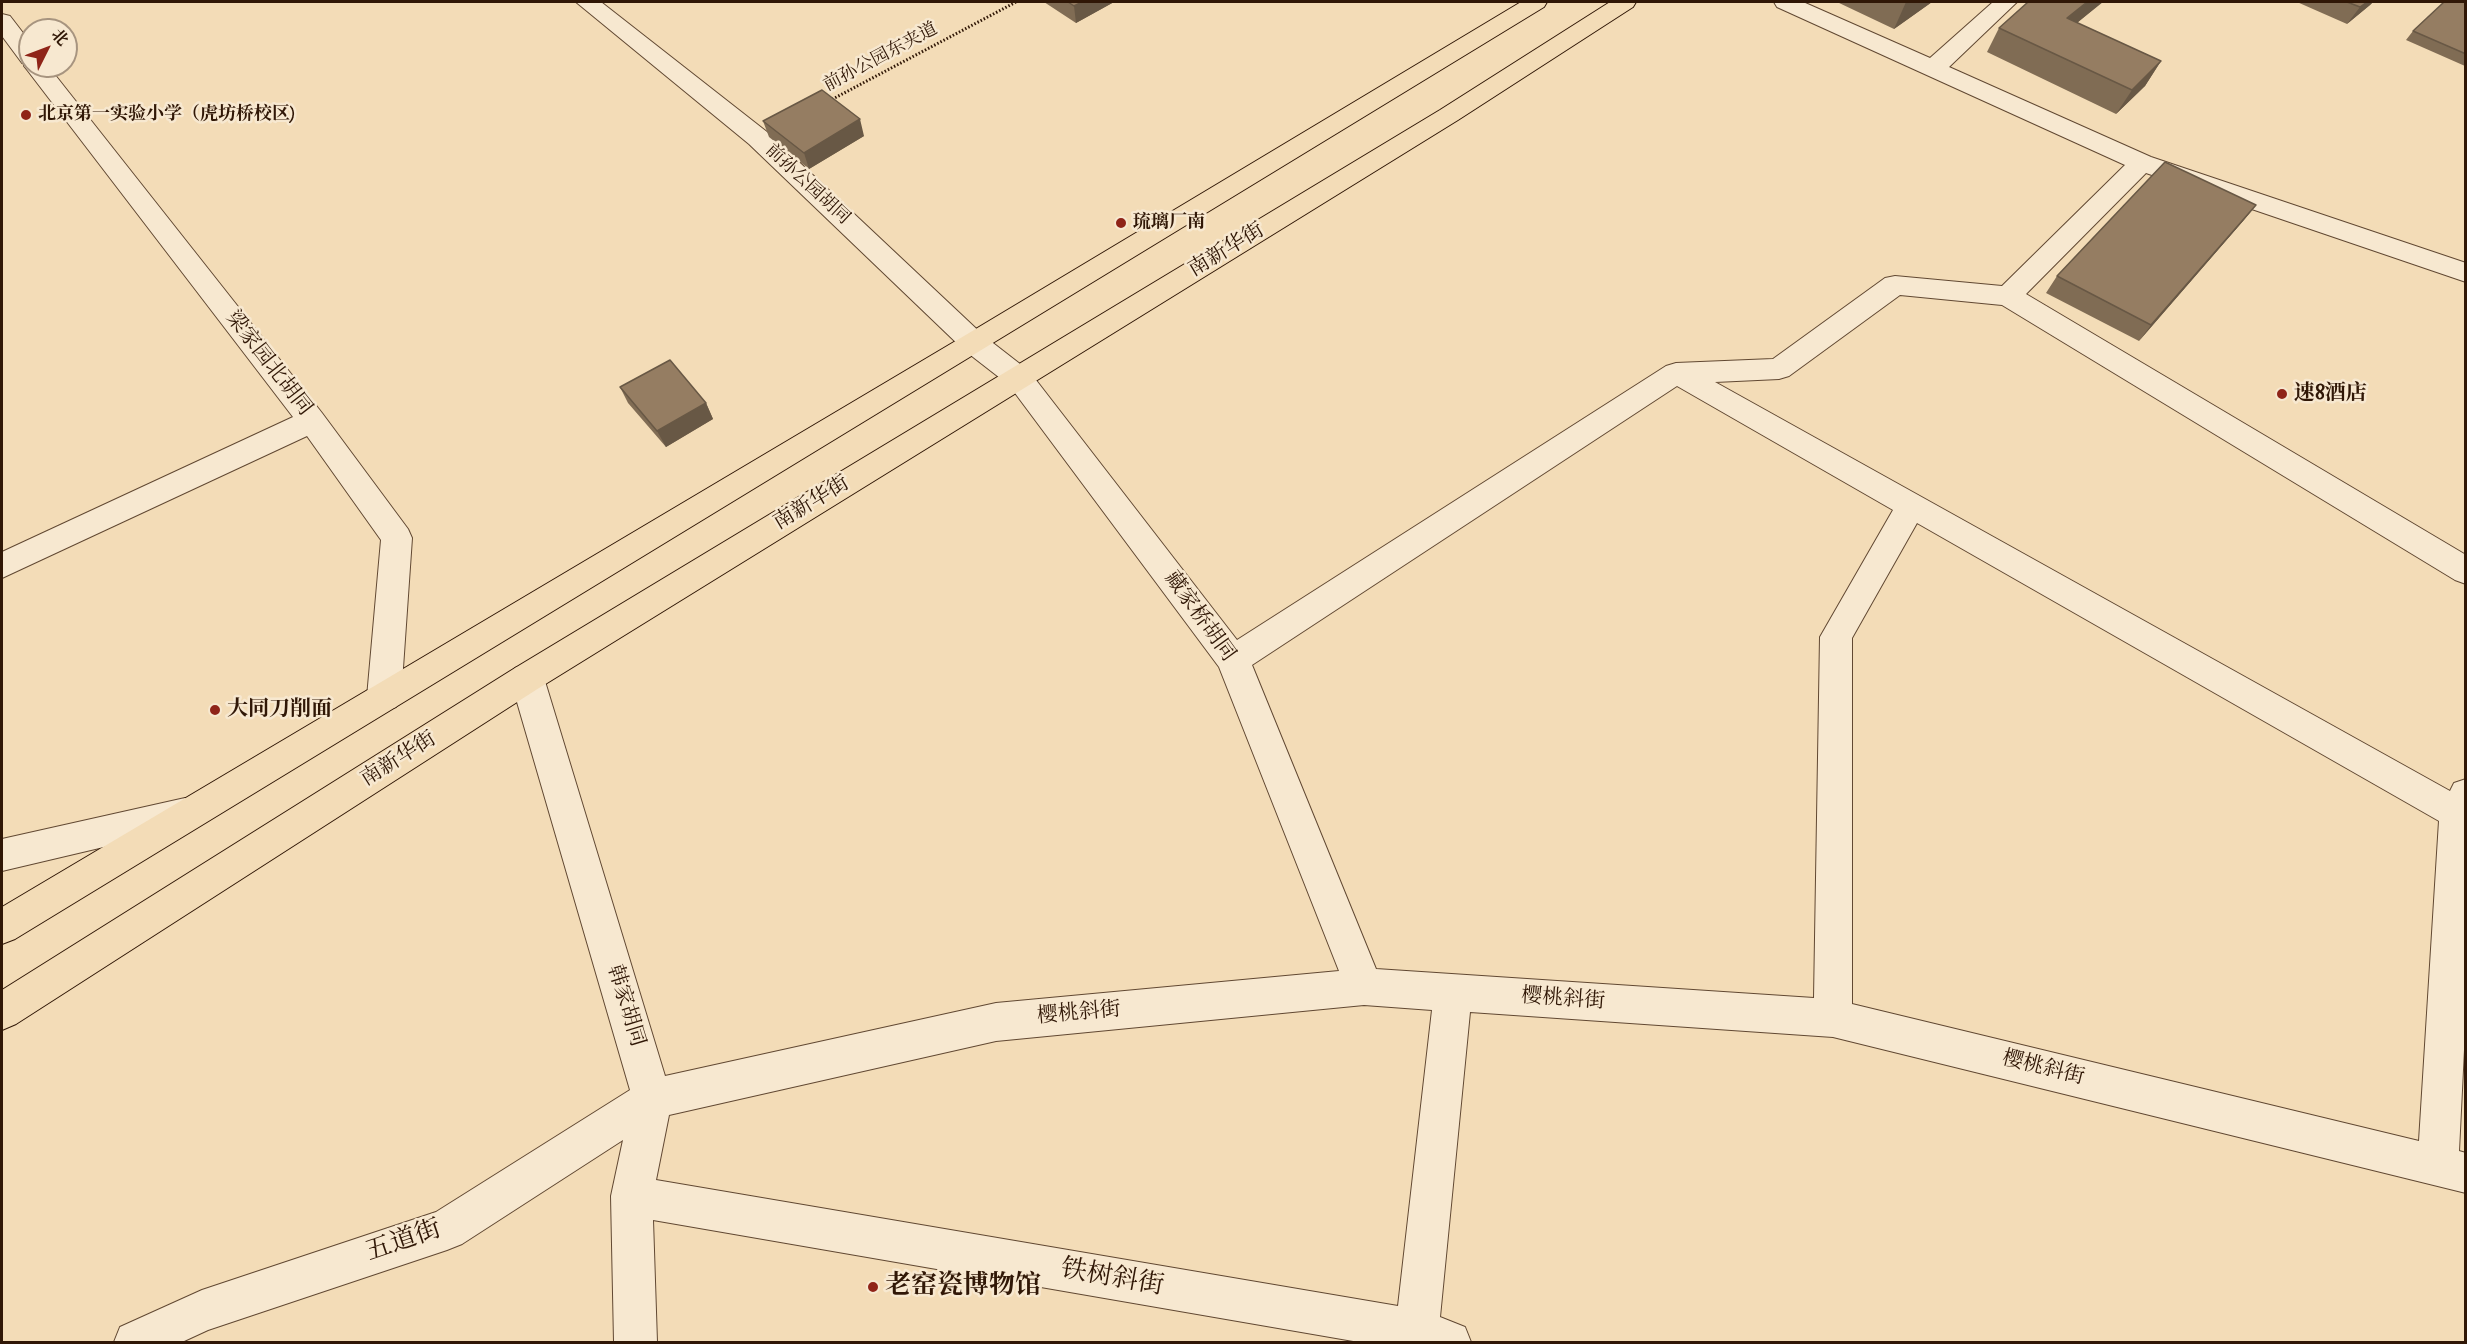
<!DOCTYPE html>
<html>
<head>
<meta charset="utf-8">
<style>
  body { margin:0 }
  #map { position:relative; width:2467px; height:1344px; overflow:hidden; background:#f3dcb7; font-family:"IM FELL Double Pica","Noto Serif SC",serif }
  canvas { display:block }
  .frame { position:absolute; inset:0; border:3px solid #301706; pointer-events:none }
  .north { position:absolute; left:18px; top:18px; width:60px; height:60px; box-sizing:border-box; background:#f7e8d0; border:2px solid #a7947f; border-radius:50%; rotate:48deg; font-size:16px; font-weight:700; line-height:24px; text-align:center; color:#301706 }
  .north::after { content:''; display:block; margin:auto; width:21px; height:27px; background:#8f2418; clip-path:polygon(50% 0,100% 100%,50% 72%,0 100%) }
</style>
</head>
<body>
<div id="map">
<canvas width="2467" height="1344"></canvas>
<div class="frame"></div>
<div class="north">北</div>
</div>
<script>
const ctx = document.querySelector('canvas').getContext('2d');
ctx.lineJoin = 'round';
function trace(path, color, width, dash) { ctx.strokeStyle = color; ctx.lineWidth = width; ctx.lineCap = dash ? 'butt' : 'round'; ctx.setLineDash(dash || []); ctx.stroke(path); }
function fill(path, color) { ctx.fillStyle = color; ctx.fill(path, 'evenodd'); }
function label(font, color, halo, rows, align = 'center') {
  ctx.font = font + ' "IM FELL Double Pica","Noto Serif SC",serif'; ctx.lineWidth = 5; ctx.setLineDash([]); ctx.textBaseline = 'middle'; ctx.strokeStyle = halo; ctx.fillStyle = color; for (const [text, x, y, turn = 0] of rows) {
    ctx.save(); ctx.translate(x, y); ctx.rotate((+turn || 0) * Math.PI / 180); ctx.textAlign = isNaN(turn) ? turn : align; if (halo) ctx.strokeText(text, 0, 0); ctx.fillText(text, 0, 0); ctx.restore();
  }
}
const minor = new Path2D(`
  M576,2H601L767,132L984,336L1029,371L1237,640L1666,366L1676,363L1773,359L1885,278L1895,276L2002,286L2125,165L1777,7L1774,2H1803L1930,58L1993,2H2017L1949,67L2151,157L2466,263V282L2146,173L2026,294L2466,555V584L2455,580L2002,305L1900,295L1789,376L1779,379L1715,382L2450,791L2454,783L2466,779V1009L2459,1151L2466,1153V1193L1833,1037L1470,1012L1440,1317L1465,1327L1471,1342H1359L653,1220L657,1342H614L611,1196L623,1140L462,1244L447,1250L208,1330L182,1342H114L120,1327L202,1290L436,1212L630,1090L510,678L515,668L527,664L539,668L544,678L665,1076L996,1003L1339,971L1219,667L1009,385L964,350L749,144ZM1677,386L1893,510L1820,637L1814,998L1376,969L1252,665ZM1917,523L2439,821L2419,1141L1852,1004V638ZM1364,1005L1432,1010L1398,1306L656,1180L669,1115L996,1041Z
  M2,14L10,16L30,42V66H48L322,413L408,529L412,538L401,697L396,707L384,711L372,707L367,697L381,540L307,436L2,578V552L293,417L28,71L24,66L25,64L22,63L2,36Z
  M185,798L197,803L203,814L197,825L2,871V839Z`);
const major = new Path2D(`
  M1521,2H1547L1544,7L15,939L2,944V907L964,336Z
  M1610,2H1636L1633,7L1458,120L539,688L16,1024L2,1030V990L515,668L1440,110Z`);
trace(minor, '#614832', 2);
trace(major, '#301706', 2);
trace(new Path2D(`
  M829,101L1016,2`), '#301706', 3, [1.5, 2]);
fill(minor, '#f7e8d0');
fill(major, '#f3dcb7');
fill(new Path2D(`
  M1044,2H1114L1076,23Z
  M1837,2H1932L1894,29Z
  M2102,2L2077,23L2161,61L2145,86L2116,114L1987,52L1999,28Z
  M2297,2H2373L2370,5L2347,24Z
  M2466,2L2465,66L2406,40L2413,31Z
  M763,121L864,136L809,169L769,137Z
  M2256,205L2243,221L2139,341L2046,293L2057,276Z
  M620,387L706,403L713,419L666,447L628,403Z`), '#806c54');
fill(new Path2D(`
  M1082,2H1114L1076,23L1074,6Z
  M1906,2H1932L1894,29Z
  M2087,2H2103L2053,42L2067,18Z
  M2367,2H2373L2370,5L2347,24L2360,7Z
  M2161,61L2145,86L2116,114L2132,90Z
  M860,119L864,136L809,169L804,153Z
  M2256,205L2243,221L2139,341L2151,325Z
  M706,403L713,419L666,447L657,431Z`), '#685845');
const building = new Path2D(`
  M1068,2H1082L1074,6Z
  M2028,2H2087L2067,18L2161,61L2132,90L1999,28Z
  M2347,2H2367L2360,7Z
  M2444,2H2466V54L2413,31Z
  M822,90L860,119L804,153L763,121Z
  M2165,162L2256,205L2151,325L2057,276Z
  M670,360L706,403L657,431L620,387Z`);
fill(building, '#957d62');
trace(building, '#685845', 1.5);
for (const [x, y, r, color] of [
  [26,115,6,"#8f2418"],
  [1121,223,6,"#8f2418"],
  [2282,394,6,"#8f2418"],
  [215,710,6,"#8f2418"],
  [873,1287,6,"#8f2418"]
]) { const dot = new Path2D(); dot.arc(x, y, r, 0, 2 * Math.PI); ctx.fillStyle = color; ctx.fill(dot); trace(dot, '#f7e8d0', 2); }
label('18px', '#301706', '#f7e8d0', [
  ["前孙公园东夹道",881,58,-28],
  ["前孙公园胡同",807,185,43]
]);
label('bold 18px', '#301706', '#f7e8d0', [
  ["北京第一实验小学（虎坊桥校区)",38,115],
  ["琉璃厂南",1133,223]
], 'left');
label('21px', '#301706', '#f7e8d0', [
  ["南新华街",1227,251,-31],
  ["梁家园北胡同",268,364,52],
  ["南新华街",812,504,-31],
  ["藏家桥胡同",1199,617,54],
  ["南新华街",399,760,-32],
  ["樱桃斜街",1563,1000,4],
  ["韩家胡同",625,1006,73],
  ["樱桃斜街",1079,1014,-5],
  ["樱桃斜街",2043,1069,14]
]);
label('bold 21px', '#301706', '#f7e8d0', [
  ["速8酒店",2294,394],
  ["大同刀削面",227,710]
], 'left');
label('26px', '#301706', '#f7e8d0', [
  ["五道街",404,1242,-19],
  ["铁树斜街",1112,1279,10]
]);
label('bold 26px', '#301706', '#f7e8d0', [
  ["老窑瓷博物馆",885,1287]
], 'left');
</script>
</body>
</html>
